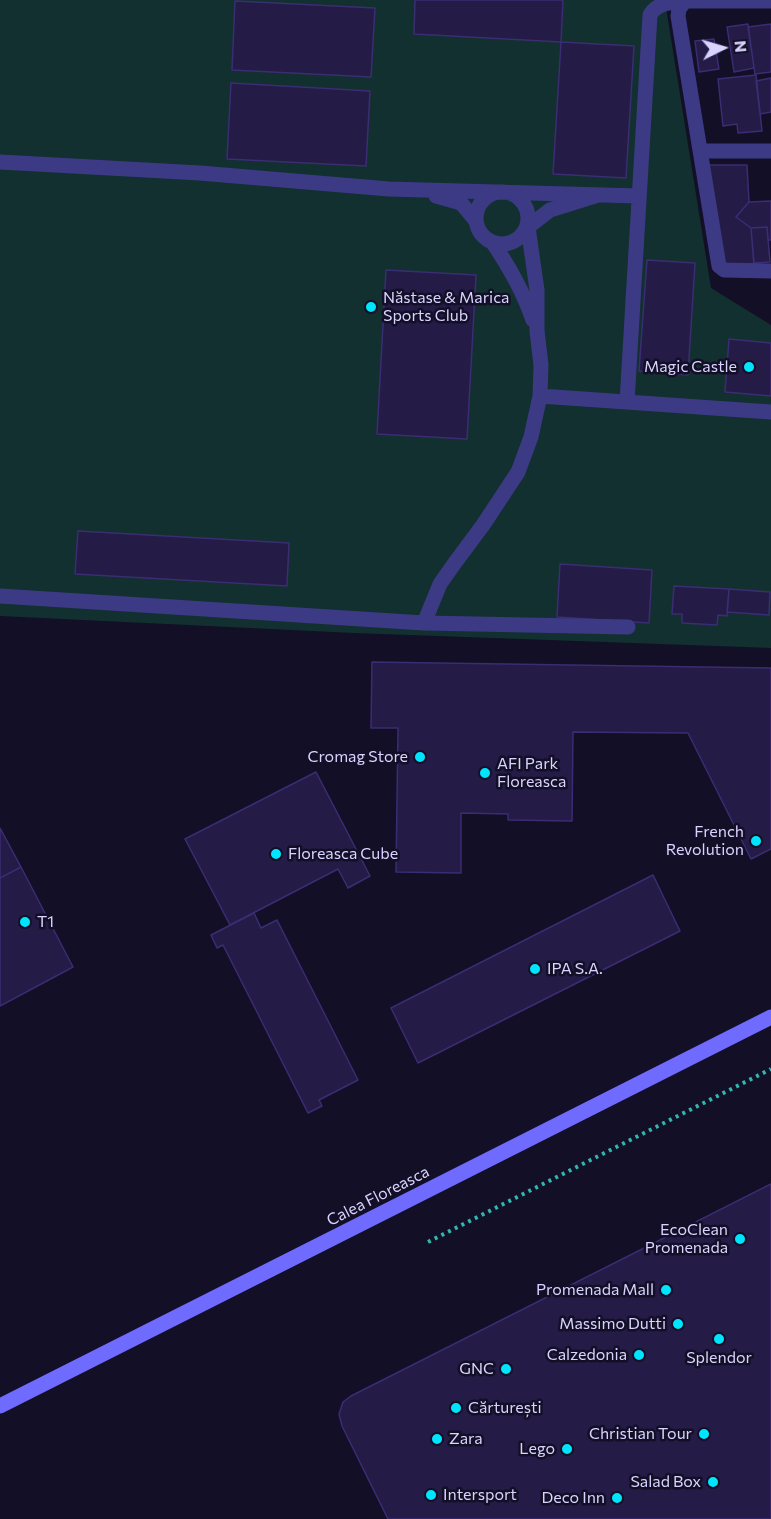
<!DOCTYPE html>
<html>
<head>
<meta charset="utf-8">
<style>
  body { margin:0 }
  #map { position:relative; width:771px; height:1519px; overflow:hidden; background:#130f26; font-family:Commissioner,sans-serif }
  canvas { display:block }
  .north { position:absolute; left:693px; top:18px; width:60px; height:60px; -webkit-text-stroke:4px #130f26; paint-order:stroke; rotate:85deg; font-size:16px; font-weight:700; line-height:24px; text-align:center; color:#d9d4ff }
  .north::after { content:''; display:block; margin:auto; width:21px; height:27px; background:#d9d4ff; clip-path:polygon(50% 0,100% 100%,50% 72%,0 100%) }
</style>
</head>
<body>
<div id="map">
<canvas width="771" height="1519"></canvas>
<div class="north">N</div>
</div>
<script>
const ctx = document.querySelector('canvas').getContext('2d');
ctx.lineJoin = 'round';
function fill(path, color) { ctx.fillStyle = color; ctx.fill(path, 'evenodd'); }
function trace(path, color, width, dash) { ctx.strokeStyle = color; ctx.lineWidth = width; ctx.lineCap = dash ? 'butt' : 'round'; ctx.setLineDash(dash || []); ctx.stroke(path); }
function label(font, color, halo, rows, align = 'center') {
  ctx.font = font + ' Commissioner,sans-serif'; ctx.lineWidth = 5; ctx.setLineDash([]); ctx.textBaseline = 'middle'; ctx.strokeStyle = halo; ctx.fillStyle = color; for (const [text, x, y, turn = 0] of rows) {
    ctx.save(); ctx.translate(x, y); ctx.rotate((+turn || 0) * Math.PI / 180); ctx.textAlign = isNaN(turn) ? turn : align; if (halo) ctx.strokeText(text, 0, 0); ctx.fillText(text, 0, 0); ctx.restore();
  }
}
fill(new Path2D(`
  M0,0H667L665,1L711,288L771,325V648L354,633L0,616Z`), '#12302f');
const building = new Path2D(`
  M415,0H563L561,42L414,34Z
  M235,1L375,8L371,77L232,70Z
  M748,24L754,68L734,72L727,27Z
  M771,24V72L755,74L748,27Z
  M714,39L719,69L699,72L695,41Z
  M561,42L634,46L626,178L553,174Z
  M756,75L762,131L738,133L737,124L723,126L718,79Z
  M771,78V112L760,114L756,81Z
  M231,83L370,91L366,166L227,159Z
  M708,165H747L749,202L736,217L751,228L754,266H724Z
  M771,201V240H768L767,227L751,228L736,217L749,202Z
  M767,227L770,262L754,263L751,228Z
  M647,260L695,263L688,375L639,371Z
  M386,270L476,275L467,439L377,434Z
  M729,339L771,343V396L725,392Z
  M78,531L289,543L287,586L75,574Z
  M560,564L652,570L649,623L557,617Z
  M674,586L729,589L727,616L718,615L717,625L682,623V614H672Z
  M729,589L770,592L769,615L727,612Z
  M372,662L771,668V849L751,859L688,733L573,732L572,821L508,820V814L461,813V873L396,872L398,728H371Z
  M316,772L370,876L348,888L338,869L230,925L185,839Z
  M0,828L21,867L0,878Z
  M21,867L73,967L0,1006V878Z
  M653,875L680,931L418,1063L391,1008Z
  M254,913L261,928L277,920L358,1080L319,1100L322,1106L308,1113L223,945L217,948L211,935Z
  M771,1184V1519H388L342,1426L339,1414L343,1402L351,1396Z`);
fill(building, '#241b47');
trace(building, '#3b2d73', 1.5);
trace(new Path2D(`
  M428,1242L771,1069`), '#2fb8b0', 4, [3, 4.5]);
trace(new Path2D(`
  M0,162L200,173L389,189L639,196
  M476 218a26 26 0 1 1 52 0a26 26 0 1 1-52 0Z
  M436,196L461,203L476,221
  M493,243C510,268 523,291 533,320
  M540,396L771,412
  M627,402L650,15C657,2 672,3 685,1
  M0,596L424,623L440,584L454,564L483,525L518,472L531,437L540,396L541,365L537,331V290L528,227L550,210L598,195
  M424,623L628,627`), '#3d3a85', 15);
trace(new Path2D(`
  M771,1H685L679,9L678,16L719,266L724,270L771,271
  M701,151H771`), '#3d3a85', 15);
trace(new Path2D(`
  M0,1406L771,1017`), '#6f6bff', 15);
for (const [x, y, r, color] of [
  [371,307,6,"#00e5ff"],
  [749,367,6,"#00e5ff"],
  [420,757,6,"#00e5ff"],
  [485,773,6,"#00e5ff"],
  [756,841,6,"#00e5ff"],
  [276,854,6,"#00e5ff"],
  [25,922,6,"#00e5ff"],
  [535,969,6,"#00e5ff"],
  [740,1239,6,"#00e5ff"],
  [666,1290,6,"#00e5ff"],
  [678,1324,6,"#00e5ff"],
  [719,1339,6,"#00e5ff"],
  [639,1355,6,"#00e5ff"],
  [506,1369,6,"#00e5ff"],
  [456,1408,6,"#00e5ff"],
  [704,1434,6,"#00e5ff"],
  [437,1439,6,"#00e5ff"],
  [567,1449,6,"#00e5ff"],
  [713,1482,6,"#00e5ff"],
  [431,1495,6,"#00e5ff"],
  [617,1498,6,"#00e5ff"]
]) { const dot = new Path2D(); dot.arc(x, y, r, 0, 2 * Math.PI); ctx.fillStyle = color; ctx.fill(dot); trace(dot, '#130f26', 2); }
label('16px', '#d9d4ff', '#130f26', [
  ["Năstase & Marica",383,298,"left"],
  ["Sports Club",383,316,"left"],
  ["Magic Castle",737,367],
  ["Cromag Store",408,757],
  ["AFI Park",497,764,"left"],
  ["Floreasca",497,782,"left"],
  ["French",744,832],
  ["Revolution",744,850],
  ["Floreasca Cube",288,854,"left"],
  ["T1",37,922,"left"],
  ["IPA S.A.",547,969,"left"],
  ["EcoClean",728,1230],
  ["Promenada",728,1248],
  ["Promenada Mall",654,1290],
  ["Massimo Dutti",666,1324],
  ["Calzedonia",627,1355],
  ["Splendor",719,1358,"center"],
  ["GNC",494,1369],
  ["Cărturești",468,1408,"left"],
  ["Christian Tour",692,1434],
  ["Zara",449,1439,"left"],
  ["Lego",555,1449],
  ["Salad Box",701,1482],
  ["Intersport",443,1495,"left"],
  ["Deco Inn",605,1498]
], 'right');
label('16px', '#d9d4ff', '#130f26', [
  ["Calea Floreasca",378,1196,-27]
]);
</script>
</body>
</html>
